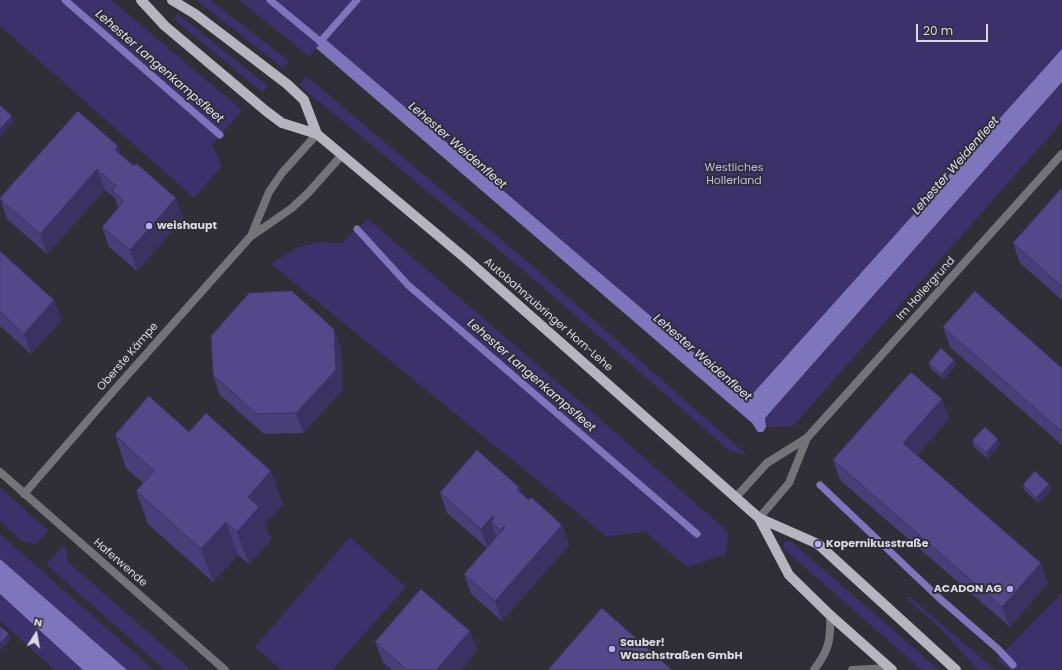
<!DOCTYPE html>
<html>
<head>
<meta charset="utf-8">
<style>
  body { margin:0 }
  #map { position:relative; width:1062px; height:670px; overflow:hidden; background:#302f38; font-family:Poppins,sans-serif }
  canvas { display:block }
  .north { position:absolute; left:16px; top:614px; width:40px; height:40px; -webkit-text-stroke:3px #302f38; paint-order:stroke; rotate:11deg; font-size:11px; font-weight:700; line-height:16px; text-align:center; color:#dadae0 }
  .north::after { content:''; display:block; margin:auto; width:14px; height:18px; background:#dadae0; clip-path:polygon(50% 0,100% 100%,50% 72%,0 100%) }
  .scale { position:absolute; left:916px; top:24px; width:72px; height:18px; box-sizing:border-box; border:2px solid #dadae0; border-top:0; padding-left:5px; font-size:12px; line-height:14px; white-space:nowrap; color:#dadae0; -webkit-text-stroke:3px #302f38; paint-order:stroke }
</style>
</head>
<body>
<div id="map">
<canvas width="1062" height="670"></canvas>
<div class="north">N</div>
<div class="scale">20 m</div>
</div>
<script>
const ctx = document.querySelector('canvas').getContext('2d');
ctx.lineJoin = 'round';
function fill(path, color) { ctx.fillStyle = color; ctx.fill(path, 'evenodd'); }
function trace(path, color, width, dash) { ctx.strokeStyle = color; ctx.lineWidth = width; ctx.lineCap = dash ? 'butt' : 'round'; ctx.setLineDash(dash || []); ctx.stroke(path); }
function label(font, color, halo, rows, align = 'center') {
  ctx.font = font + ' Poppins,sans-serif'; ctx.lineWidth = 4; ctx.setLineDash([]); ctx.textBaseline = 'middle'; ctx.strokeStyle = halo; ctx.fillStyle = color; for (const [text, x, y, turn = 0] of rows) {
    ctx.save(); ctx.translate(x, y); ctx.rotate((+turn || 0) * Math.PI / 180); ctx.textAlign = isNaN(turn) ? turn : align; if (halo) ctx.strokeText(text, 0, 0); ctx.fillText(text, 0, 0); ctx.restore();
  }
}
fill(new Path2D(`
  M0,0H111L242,110L212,145L222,166L194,198L0,26Z
  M196,0H210L289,61L283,68Z
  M239,0H1062V69L750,417L318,46L309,56Z
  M178,14L268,86L262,92L174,19Z
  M306,76L536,269L747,455L729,450L530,276L299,85Z
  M1062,82V122L793,426L766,427L765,418Z
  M368,219L608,426L728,532L726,554L687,567L645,532L606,536L271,264L296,248L319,242L342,243Z
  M0,487L48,531L36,544L22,541L0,521Z
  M0,534L154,670H127L0,559Z
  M350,537L406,587L332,670H282L255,647Z
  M789,541L792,542L939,670H922L785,550L783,546L785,542Z
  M63,546L66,548L67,561L191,670H165L46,564Z
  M1062,593V670H1010L997,659Z
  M0,594L83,670H55L0,621Z
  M909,596L995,670H978L940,628L906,598Z`), '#3d316c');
fill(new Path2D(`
  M325,39L748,399L1062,49V82L765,418L766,427L763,432H758L752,423L316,48Z
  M0,559L127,670H83L0,594Z`), '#7f75bc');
trace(new Path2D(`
  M65,0L220,135
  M270,0L328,48
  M320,42L357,0
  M357,229L408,285L697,534
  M820,485L938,597L998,649L1013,665`), '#7f75bc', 7);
trace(new Path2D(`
  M251,236L269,192L282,173L317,134
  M0,472L225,670
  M24,494L116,388L250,237L292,208L308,193L342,155
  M736,497L767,463L807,438L1062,154
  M759,518L789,483L807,438
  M814,670C829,650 831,640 830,615
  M852,670L890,668`), '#737378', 8);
trace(new Path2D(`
  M141,0L165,26L266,111L282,123L317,134L465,258L759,518L818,544L956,670
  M172,0L195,14L287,84L304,100L317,134
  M759,518L789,575L830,615L892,670`), '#b6b5bf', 10);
fill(new Path2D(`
  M121,155L134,166L176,198L183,218L137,271L109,247L102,227L118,208L115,198L105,190L47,254L7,219L0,198Z
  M1062,188V300L1020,263L1013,243Z
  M0,251L54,300L62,320L31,354L0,326Z
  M943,327L1062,368V445L950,347Z
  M334,329L341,349L343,390L303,433L264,434L220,395L213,375Z
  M954,360L956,365L944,379L931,369L929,363Z
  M942,399L949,419L917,455L1048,583L1010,627L840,480L833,460Z
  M189,432L283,504L265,524L271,540L249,564L238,555L213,582L148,524L136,491L143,483L126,468L115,435Z
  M998,439L1000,444L988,459L974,447L972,441Z
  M1049,484L1051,490L1039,503L1025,491L1023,485Z
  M519,487L521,494L529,500L562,525L569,545L502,621L471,594L464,574L487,548L447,513L440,493Z
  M470,631L477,651L461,670H392L383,662L375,642Z`), '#483e78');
fill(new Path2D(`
  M12,116L14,121L0,138V129Z
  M118,146L125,166L115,150Z
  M97,169L105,190L47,254L40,234Z
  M176,198L183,218L137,271L130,250Z
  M54,300L62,320L31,354L24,334Z
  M334,329L341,349L343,390L303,433L296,413Z
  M954,360L956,365L944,379L942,374Z
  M942,399L949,419L911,463L903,443Z
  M998,439L1000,444L988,459L986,453Z
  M271,471L283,504L265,524L271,540L249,564L237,532L248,497Z
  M1049,484L1051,490L1039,503L1036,498Z
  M519,487L526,507L517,490Z
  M493,516L496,527L491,522L497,540L488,549L481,529Z
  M226,522L238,555L213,582L201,549Z
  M562,525L569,545L502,621L495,601Z
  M504,526L511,546L507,550L500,530Z
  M1041,563L1048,583L1010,627L1002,607Z
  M470,631L477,651L461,670H436Z
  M9,634L11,639L0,651V643Z`), '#3b3261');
const building = new Path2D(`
  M0,105L12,116L0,129Z
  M78,111L118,146L115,150L134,166L136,163L176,198L130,250L102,227L124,201L112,191L116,186L97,169L40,234L0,199V198Z
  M1062,188V287L1013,243Z
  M0,251L54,300L24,334L0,312Z
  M292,291L334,329L336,370L296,413L257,414L213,375L211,336L249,293Z
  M975,291L1062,368V432L943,327Z
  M941,348L954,360L942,374L929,363Z
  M911,372L942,399L903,443L1041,563L1002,607L833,460Z
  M149,396L189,432L206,413L271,471L248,497L259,507L237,532L226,522L201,549L136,491L154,471L115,435Z
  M985,427L998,439L986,453L972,441Z
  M477,450L519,487L517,490L529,500L531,497L562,525L495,601L464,574L505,527L504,526L500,530L491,522L494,518L493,516L481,529L440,493Z
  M1035,471L1049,484L1036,498L1023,485Z
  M421,589L470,631L436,670H407L375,642Z
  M602,608L672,670H548Z
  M0,626L9,634L0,643Z`);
fill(building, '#54488b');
trace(building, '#3b3261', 1);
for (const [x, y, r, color] of [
  [149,226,4,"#b5acf8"],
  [818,544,4,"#b5acf8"],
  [1010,589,4,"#b5acf8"],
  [612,649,4,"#b5acf8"]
]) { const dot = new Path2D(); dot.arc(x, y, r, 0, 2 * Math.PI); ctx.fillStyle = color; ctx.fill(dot); trace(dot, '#302f38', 1.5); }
label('11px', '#beb8f2', '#302f38', [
  ["Westliches",734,168],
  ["Hollerland",734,181]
]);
label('bold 11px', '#dadae0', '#302f38', [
  ["weishaupt",157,226],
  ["Kopernikusstraße",826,544],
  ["ACADON AG",1002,589,"right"],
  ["Sauber!",620,643],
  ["Waschstraßen GmbH",620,656]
], 'left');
label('11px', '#dadae0', '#302f38', [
  ["Im Hollergrund",926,289,-48],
  ["Autobahnzubringer Horn-Lehe",548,315,41],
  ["Oberste Kämpe",128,357,-49],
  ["Haferwende",120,563,41]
]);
label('italic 12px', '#e0def2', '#302f38', [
  ["Lehester Langenkampsfleet",159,67,41],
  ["Lehester Weidenfleet",457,146,41],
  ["Lehester Weidenfleet",956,166,-49],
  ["Lehester Weidenfleet",702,358,41],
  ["Lehester Langenkampsfleet",531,376,41]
]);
</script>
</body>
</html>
